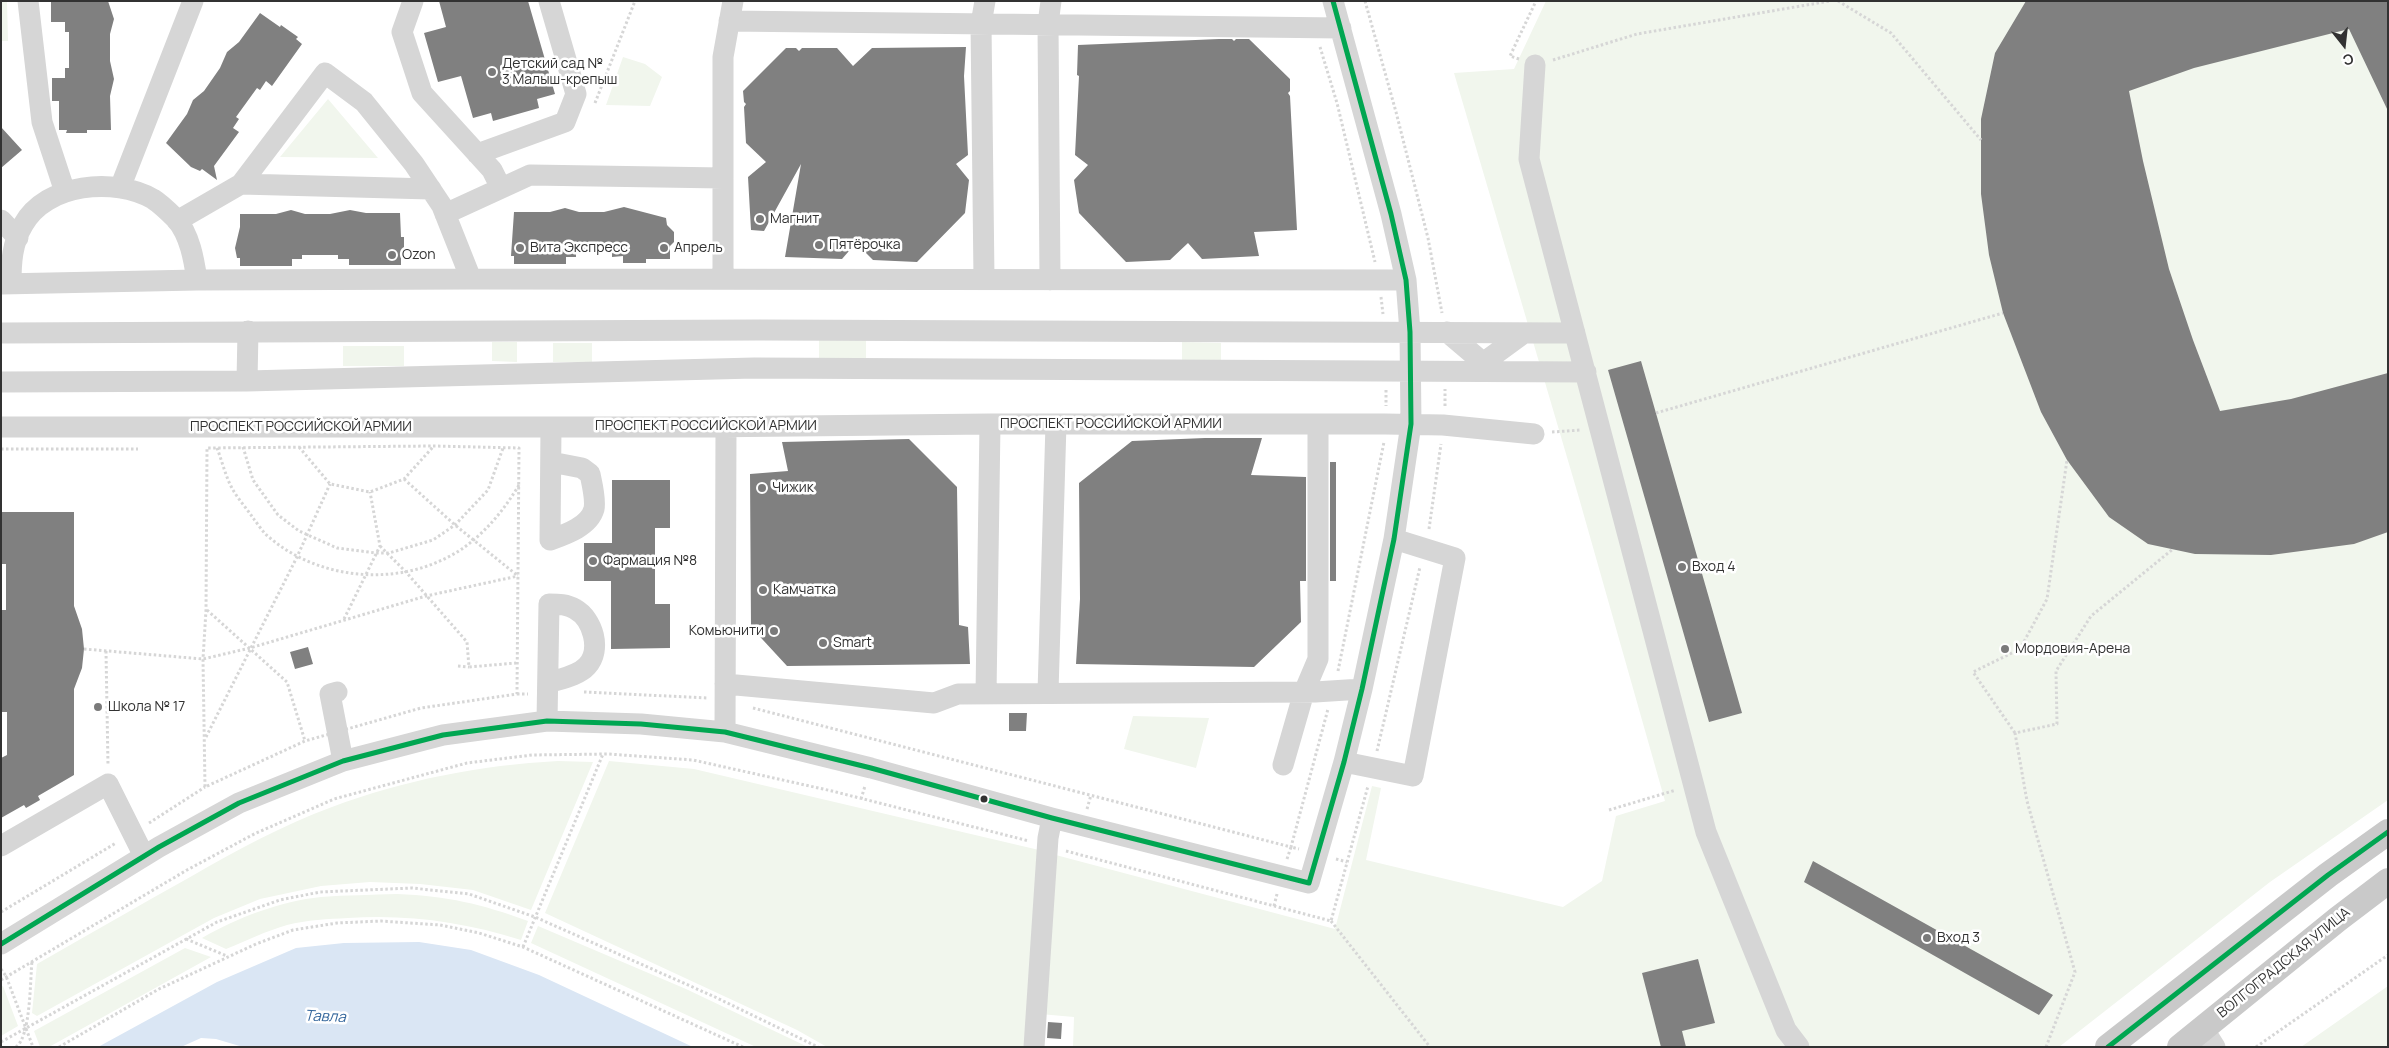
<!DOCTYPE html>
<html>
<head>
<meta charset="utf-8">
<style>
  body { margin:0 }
  #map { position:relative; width:2389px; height:1048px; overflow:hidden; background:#fff; font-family:Manrope,sans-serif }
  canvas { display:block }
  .frame { position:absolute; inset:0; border:2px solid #323232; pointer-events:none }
  .north { position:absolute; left:2319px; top:20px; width:50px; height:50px; -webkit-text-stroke:4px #fff; paint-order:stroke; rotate:164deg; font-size:14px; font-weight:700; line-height:20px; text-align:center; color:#323232 }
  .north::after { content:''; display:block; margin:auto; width:18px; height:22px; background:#323232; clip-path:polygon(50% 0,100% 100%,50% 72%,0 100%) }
</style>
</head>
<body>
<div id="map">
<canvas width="2389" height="1048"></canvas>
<div class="frame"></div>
<div class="north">С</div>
</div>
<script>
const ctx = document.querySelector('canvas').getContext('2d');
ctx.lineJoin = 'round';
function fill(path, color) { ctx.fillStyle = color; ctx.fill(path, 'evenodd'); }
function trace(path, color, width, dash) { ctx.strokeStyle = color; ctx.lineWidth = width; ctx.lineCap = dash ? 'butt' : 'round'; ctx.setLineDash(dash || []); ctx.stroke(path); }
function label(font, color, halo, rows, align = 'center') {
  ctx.font = font + ' Manrope,sans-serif'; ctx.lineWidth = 5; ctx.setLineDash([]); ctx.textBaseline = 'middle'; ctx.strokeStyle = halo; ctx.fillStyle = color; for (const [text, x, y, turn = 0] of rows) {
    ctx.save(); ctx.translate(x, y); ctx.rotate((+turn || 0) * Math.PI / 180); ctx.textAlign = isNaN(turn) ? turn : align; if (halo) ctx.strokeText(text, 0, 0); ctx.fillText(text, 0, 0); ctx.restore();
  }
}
fill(new Path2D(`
  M1,1H7L8,41H1Z
  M1546,1H2388V800L2270,882L2059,1047H1073L1074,1017L1040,1014L1052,854L1335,929L1372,786L1381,788L1366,860L1563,907L1602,881L1616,816L1665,801L1579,498L1454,73L1514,69Z
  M623,57L645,64L662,77L650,106L606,105Z
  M328,99L378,158L280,157Z
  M819,339H866V359L819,360Z
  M492,342H517V362L492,361Z
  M1182,342L1221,343V362H1182Z
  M553,343H592V362H553Z
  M343,346H404V366H343Z
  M1133,716L1209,718L1196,768L1124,749Z
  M558,761L593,762L531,910L473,890L420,884L370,882L321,886L260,899L214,918L37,1016L32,1013L37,964C89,934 140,905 192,876C237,850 283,825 332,807C404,780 481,765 558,761Z
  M609,761L694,769L1039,850L1026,1047H827L797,1030L545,913Z
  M397,894C448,896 481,904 528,921L521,940C464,922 408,914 348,918C328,919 307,920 287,925C266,931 246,941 226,949L202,938C236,918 281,901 321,897C346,895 372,895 397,894Z
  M538,926L686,989L808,1047H756L531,943Z
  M185,948L211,957L49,1047H40L34,1031Z
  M3,986L18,1026L1,1036V987Z
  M2388,986V1047H2301Z`), '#f1f6ed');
fill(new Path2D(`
  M419,942L471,950L539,975L693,1047H243L216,1039L201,1038L181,1047H98L217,982L296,948L344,943Z`), '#dae6f4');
fill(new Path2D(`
  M51,1H108L114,19L110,34V61L114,79L110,96L111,130H87V133H66L67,130H59V101H52V78H65V68H69V32H65V22H51Z
  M439,1H528L555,94L537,99L539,108L493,121L491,113L473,118L461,76L438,82L424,33L446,27Z
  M2026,1H2388V111L2349,29L2194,68L2129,91L2143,161L2169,269L2193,340L2220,411L2291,399L2388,373V532L2354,544L2271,555L2195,554L2148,544L2109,517L2067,460L2041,412L2003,313L1989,255L1981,194V119L1995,53Z
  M260,13L280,27L281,25L298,37L296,39L302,44L272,86L266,81L260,90L257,88L236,117L239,119L233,128L239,132L214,166L217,180L202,169L200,171L191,167L166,143L187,114L193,100L204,91L220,68L227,52L239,42Z
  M1219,39H1232L1234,41L1236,39H1249L1290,79V91L1288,93L1290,96L1297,230L1254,232L1259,256L1202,259L1188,243L1170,260L1126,262L1079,213L1074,180L1088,165L1075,155L1079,76L1077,75L1078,45Z
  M966,47L964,76L968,155L956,164L969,180L965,213L917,262L873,260L856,243L842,259L785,257L801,164L764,231L751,230L748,177L766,162L746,143L744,107L746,104L744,102L743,91L786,48H796L799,51L802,48H837L853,66L872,48Z
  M1,127L22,150L1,168Z
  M624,207L666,218L667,225L674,232V242L670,246V259H646V263H623V256L612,257V252L576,253V257H566V264H514V256H511L514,212H550L565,208L579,212H604Z
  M291,210L305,214H330L350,210L366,213H400L401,237H404V257H401V265H349V259H338V255H302V259H292V266H240V258H237L235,248L240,227V214H276Z
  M1641,361L1742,713L1709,722L1608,370Z
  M1205,438H1262L1251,475L1306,477V581H1300L1301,622L1254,667L1076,664L1080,599L1079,483L1132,441Z
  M909,439L957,487L959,625L968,627L970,664L787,666L751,627L750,474L788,471L782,442Z
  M1330,462H1336V581H1330Z
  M612,480H670V528H655V604H670V648L611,649V581H584V543H612Z
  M1,512H74V606L82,629L84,649L82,668L74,689V775L38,796L40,800L26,808L24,805L1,818V758L7,755V712H1V610H6V564H1Z
  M308,647L313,664L295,669L290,652Z
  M1009,713H1027L1026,731H1009Z
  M1813,861L2053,995L2039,1015L1804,882Z
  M1698,959L1715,1023L1682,1031L1686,1047H1661L1642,973Z
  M1048,1022L1062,1023L1061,1039L1047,1038Z`), '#808080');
trace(new Path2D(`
  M1365,1L1396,112L1428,238L1442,313
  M1838,1L1891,33L1981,140
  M1320,47L1337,103L1375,262
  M1519,59L1510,56L1536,1
  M1553,60L1637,34L1830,1
  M595,103L635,1
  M1381,297L1383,314
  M1386,390V406
  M1445,406V389
  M1656,413L2003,313
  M1552,432L1581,430
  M433,446L519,448L517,694L421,708L305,741L205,787L203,659L206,610L207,448Z
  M243,447L253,480L278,515L299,531L337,548L376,553H389L433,540L455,525L488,490L503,448
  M299,447L330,484L370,492L404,479L433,447
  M217,448C222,461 226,478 233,490C239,500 247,509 253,518C258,524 263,533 270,538C327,586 419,588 476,538C494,522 507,505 519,485
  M1,449H138
  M404,479L455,525L518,576
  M1429,529L1441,444
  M380,546L406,572L467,642L469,667L516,663
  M207,610L287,682L305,741
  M344,619L380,546L370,492
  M84,649L203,659L250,648L426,596L518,576
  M106,651L108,765
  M458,666L469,667
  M1338,671L1384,442
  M584,692L708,698
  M517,694H528
  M753,708L1291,847L1328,709
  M2015,733L1973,672L2020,649L2047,599L2067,460
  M206,737L297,557L330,484
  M1377,751L1420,567
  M861,799L865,786
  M1087,809L1091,795
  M1609,810L1676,790
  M149,823L205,787
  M1066,851L1331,921L1368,786
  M1287,859L1291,847L1299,849
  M1336,859L1347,862
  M1274,906L1277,894
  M1,912L116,843
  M1331,921L1430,1047
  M186,939L227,956
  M523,947L603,754
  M1,969L6,976L33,1047
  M1,980L187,870L256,833L334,799L467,763L532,755L608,754L693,760L832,791L1029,841
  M1,1042L217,922L280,900L320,892L412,888L469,894L535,917L715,997L818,1047
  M16,1047C31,1036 30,980 32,961
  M59,1047L159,989L256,944L293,930L337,923L381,921L440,925L479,933L523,947L743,1047
  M2046,1047L2075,972L2027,801L2015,733L2057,724L2056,671L2091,616L2173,549
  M2256,1047L2388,955`), '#d6d6d6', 3, [2.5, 2.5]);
trace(new Path2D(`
  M28,1L42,122L65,192
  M413,1L402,32L422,93L492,170L501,188
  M729,21L1341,28
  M1535,65L1529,159L1706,832L1786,1030L1799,1047
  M477,154L565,122L576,94L549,1
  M241,184L431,189
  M120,188L193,1
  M445,214L530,175L723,178
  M1,220L18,238
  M177,221L241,184L325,73L364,102L414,164L442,206L471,279
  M723,278V57L733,1
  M984,279L981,24L985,1
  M1050,280L1048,24L1051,1
  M1,284L197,280L471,279L1406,280
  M11,284C11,263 12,243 23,225C46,183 115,177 153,199C161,204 170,213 176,219C190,235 194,260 197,280
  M1447,332L1493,371
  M1,333L760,330L1575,333
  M1472,371L1524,333
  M247,381L248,331
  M1,382L247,381L754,368L1586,372
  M1,427H700L990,424H1385L1443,425L1534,434
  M551,462L582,468L590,474C592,484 596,499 594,509C589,527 564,535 550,540L551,427
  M725,684L934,703L958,694L1315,692L1362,689
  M337,692L330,694L343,761
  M1048,692L1056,424
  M986,694L990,424
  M547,721L549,604C558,604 567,604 575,609C593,619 602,650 587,666C578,676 560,679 548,683
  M725,732L726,427
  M1344,762L1413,776L1455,558L1394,539
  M1283,765L1304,692L1318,659V425
  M1,846L108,784L144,856
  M1,944L159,847L239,803L343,761L443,735L547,721L641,724L725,732L871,768L1052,818L1309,883L1344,762L1362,689L1394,539L1411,424L1410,332L1406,280L1391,214L1333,1
  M2203,1028L2215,1047
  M1034,1047L1048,838L1052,818`), '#d6d6d6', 21);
trace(new Path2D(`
  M2108,1047L2328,875L2388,832
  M2180,1047L2338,919L2388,881`), '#c9c9c9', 26);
trace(new Path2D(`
  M1,944L159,847L239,803L343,761L443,735L547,721L641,724L725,732L871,768L1052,818L1309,883L1344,762L1362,689L1394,539L1411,424L1410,332L1406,280L1391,214L1333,1
  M2108,1047L2328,875L2388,832`), '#00a651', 5);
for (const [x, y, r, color] of [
  [492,72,5,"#7a7a7a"],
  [760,219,5,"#7a7a7a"],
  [819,245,5,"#7a7a7a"],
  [520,248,5,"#7a7a7a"],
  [664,248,5,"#7a7a7a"],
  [392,255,5,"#7a7a7a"],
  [762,488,5,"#7a7a7a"],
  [593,561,5,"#7a7a7a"],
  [1682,567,5,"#7a7a7a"],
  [763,590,5,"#7a7a7a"],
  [774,631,5,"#7a7a7a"],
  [823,643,5,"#7a7a7a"],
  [2005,649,5,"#7a7a7a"],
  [98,707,5,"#7a7a7a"],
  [984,799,4.5,"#323232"],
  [1927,938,5,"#7a7a7a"]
]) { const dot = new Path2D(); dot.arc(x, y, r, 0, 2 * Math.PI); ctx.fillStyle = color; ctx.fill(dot); trace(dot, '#fff', 2); }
label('14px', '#323232', '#fff', [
  ["Детский сад №",502,64],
  ["3 Малыш-крепыш",502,80],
  ["Магнит",770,219],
  ["Пятёрочка",829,245],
  ["Вита Экспресс",530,248],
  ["Апрель",674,248],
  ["Ozon",402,255],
  ["Чижик",772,488],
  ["Фармация №8",603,561],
  ["Вход 4",1692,567],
  ["Камчатка",773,590],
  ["Комьюнити",764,631,"right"],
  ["Smart",833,643],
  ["Мордовия-Арена",2015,649],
  ["Школа № 17",108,707],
  ["Вход 3",1937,938]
], 'left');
label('14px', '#323232', '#fff', [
  ["ПРОСПЕКТ РОССИЙСКОЙ АРМИИ",1111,424],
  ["ПРОСПЕКТ РОССИЙСКОЙ АРМИИ",706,426],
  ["ПРОСПЕКТ РОССИЙСКОЙ АРМИИ",301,427],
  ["ВОЛГОГРАДСКАЯ УЛИЦА",2284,963,-39]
]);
label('italic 15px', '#36689d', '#fff', [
  ["Тавла",325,1017,2]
]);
</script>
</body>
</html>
